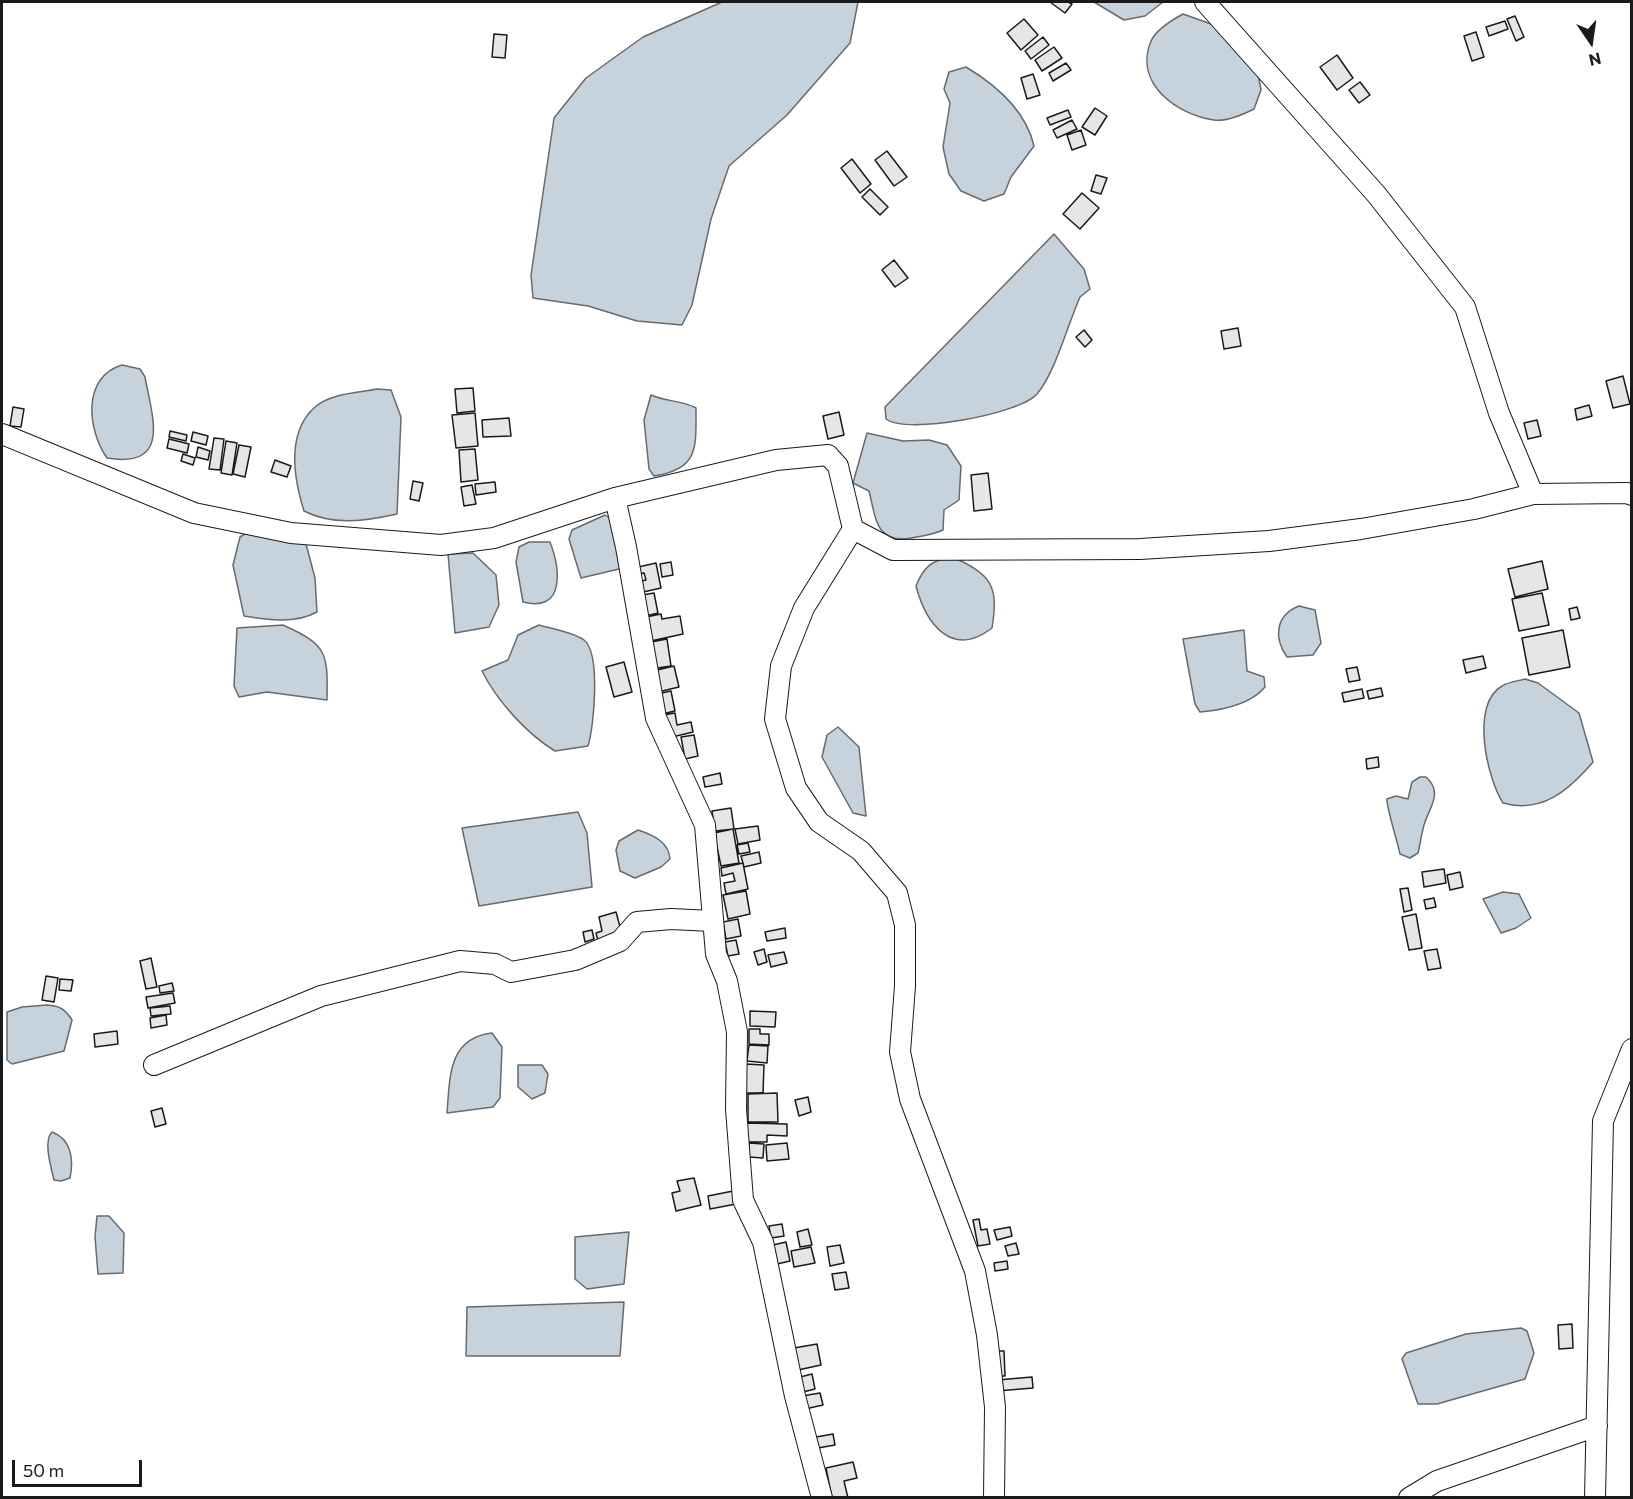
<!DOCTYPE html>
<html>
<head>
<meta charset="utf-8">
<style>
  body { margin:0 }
  #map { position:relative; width:1633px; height:1499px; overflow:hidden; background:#fff; font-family:Commissioner,sans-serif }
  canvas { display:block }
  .frame { position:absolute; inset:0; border:3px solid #1a1a1a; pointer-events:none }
  .north { position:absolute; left:1561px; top:12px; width:60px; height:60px; -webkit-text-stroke:4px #fff; paint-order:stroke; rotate:167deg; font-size:16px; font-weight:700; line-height:24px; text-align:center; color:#1a1a1a }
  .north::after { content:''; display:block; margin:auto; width:21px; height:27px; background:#1a1a1a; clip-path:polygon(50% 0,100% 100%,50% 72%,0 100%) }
  .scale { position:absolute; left:12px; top:1460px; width:130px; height:27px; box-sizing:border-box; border:3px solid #1a1a1a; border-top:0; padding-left:8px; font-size:18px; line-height:21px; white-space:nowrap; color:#1a1a1a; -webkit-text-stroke:4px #fff; paint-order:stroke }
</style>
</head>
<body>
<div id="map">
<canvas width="1633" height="1499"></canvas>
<div class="frame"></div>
<div class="north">N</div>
<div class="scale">50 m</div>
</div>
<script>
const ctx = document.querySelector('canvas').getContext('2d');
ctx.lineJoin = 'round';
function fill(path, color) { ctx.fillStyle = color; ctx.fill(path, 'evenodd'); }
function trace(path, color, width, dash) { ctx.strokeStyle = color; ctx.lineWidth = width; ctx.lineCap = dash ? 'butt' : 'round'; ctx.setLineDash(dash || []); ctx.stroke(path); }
const water = new Path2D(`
  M722,2H858L850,43L787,115L729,166L711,219L692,305L682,325L637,321L588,306L533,298L531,275L554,118L586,78L643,37Z
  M1094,2H1163L1145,16L1124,20Z
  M1183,14L1214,25L1258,74L1261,90L1254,109C1244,114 1227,122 1214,120C1178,115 1133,84 1151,41C1156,30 1172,20 1183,14Z
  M966,67C996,85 1026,111 1034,146L1011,177L1004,194L984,201L961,191L949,174L943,147L950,103L944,89L949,72Z
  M1054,234L1084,269L1090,289L1080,297C1068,324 1055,373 1037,394C1020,414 906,435 886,419L885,407Z
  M122,365L140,369L145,377C152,416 172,469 107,458C87,429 82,377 122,365Z
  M377,389L391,390L401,417L397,514C366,521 333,526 304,511C294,479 286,433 315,407C331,393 358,393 377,389Z
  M651,395C666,402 682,400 696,408C696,448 699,469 654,476L649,469L644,420Z
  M867,433L903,441L929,440L947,445L961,466L959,500L944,510L943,530C932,535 923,536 911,538C876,544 876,519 869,491L853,483Z
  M605,515L614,521L625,559L619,569L581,578L569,539L572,530Z
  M248,532L306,544L315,578L317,612C295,624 268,620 244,616L233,565L240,537Z
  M529,542H550C560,568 566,613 523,602L516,562L519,547Z
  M473,553L496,575L499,605L489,627L455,633L448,554Z
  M953,557C991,575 999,585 992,628C952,659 926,624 916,586C924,566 932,560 953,557Z
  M1299,606L1315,610L1321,643L1313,655L1287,657C1273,637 1276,615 1299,606Z
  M283,625C327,645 328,652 327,700L267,692L239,697L234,686L237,628Z
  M539,625C552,629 573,632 584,640C601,653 594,727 588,746L555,751C527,734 497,701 482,671L508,660L518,635Z
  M1244,630L1247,671L1264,677L1265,687C1250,705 1223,710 1200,712L1195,704L1183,639Z
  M1525,679L1538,683L1579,713L1593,762C1569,790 1542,814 1503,803C1487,778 1470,704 1502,686C1508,682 1518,681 1525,679Z
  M838,727L859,747L866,816L853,813L822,757L827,735Z
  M1420,777H1426C1445,794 1427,809 1423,829C1421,837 1420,845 1418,853L1410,858L1400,854C1398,843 1386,806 1387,799L1396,796L1408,799L1412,782Z
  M578,812L587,833L592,887L479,906L462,828Z
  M638,830C653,835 669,842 670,859L661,867L635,878L620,871L616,850L619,841Z
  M1503,892L1519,894L1531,918L1516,928L1501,933L1483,899Z
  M47,1005C60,1006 65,1009 72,1020L64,1051L12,1064L7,1060V1012L22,1007Z
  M492,1033L502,1047L500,1098L493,1107L447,1113C450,1077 448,1038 492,1033Z
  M518,1065H542L548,1074L545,1093L532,1099L518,1087Z
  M52,1132C71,1139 74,1159 70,1178L61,1181L54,1180C51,1167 43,1141 52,1132Z
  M97,1216H109L124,1233L123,1273L98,1274L95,1237Z
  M629,1232L624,1284L587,1289L575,1279V1237Z
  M624,1302L620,1356H466L467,1307Z
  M1521,1328L1527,1331L1534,1353L1525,1379L1437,1404H1418L1402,1359L1406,1353L1466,1334Z`);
fill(water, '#c6d2dc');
trace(water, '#6a6a6a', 1.5);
const building = new Path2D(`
  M1050,2H1068L1072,4L1065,13Z
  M1515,16L1524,37L1516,41L1507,19Z
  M1024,19L1038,35L1021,50L1007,33Z
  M1505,21L1508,29L1489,36L1486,27Z
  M1476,32L1484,57L1472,61L1464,36Z
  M494,34L507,35L505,58L492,57Z
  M1043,37L1049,45L1031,59L1025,51Z
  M1054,47L1062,58L1042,71L1035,60Z
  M1337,55L1353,78L1337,90L1320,67Z
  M1066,63L1071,70L1053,81L1049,73Z
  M1033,74L1040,95L1027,99L1021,78Z
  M1360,82L1370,95L1359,103L1349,90Z
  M1095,108L1107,116L1095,135L1082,127Z
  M1068,110L1071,117L1050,125L1047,118Z
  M1072,120L1077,129L1057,138L1053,130Z
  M1081,130L1086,145L1072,150L1067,135Z
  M887,151L907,177L894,186L875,160Z
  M852,159L871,184L860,193L841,168Z
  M1096,175L1107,178L1101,194L1091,191Z
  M870,189L888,207L880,215L862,197Z
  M1082,193L1099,208L1080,229L1063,214Z
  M894,260L908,278L895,287L882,270Z
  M1238,328L1241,346L1224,349L1221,331Z
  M1084,330L1092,340L1085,347L1076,337Z
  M1623,376L1630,404L1613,408L1606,381Z
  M473,388L475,411L457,413L455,389Z
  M1589,405L1592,416L1577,420L1575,409Z
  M13,407L24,409L21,427L10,426Z
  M839,412L844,435L828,439L823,416Z
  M475,413L478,446L456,448L452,415Z
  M509,418L511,436L483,437L482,420Z
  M1537,420L1541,436L1528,439L1524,423Z
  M170,431L187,435L186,441L169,437Z
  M193,432L208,436L206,445L191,441Z
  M214,438L224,439L220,470L209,469Z
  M169,439L189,444L187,453L167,448Z
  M226,441L237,443L232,475L221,473Z
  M239,445L251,447L245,477L233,474Z
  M198,447L210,451L208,460L196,457Z
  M475,449L478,480L461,482L459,450Z
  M183,454L195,458L193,465L181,461Z
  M275,460L291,466L287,477L271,472Z
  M988,473L992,509L974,511L971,475Z
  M413,481L423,483L419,501L410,499Z
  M495,482L496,492L476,495L475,484Z
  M472,485L476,504L464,506L461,487Z
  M1542,561L1548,589L1515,597L1508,569Z
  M671,562L673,575L662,577L660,564Z
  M656,563L661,588L639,593L637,582L646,580L644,573L635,575L634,568Z
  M654,593L658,613L642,617L637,596Z
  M1542,593L1549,625L1519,631L1512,599Z
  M1577,607L1580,618L1571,620L1569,609Z
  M661,614L662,619L680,616L683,634L646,642L641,618Z
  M1563,630L1570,667L1529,675L1522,638Z
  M667,639L671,666L651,669L646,643Z
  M1483,656L1486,668L1466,673L1463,660Z
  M624,662L632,692L614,697L606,667Z
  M674,666L679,687L658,692L653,671Z
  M1357,667L1360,680L1349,682L1346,669Z
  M1381,688L1383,696L1369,699L1367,691Z
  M1362,689L1364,698L1344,702L1342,693Z
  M671,691L675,711L662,714L657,694Z
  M675,713L677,725L691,722L693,732L668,738L663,715Z
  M694,735L698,756L685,759L681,737Z
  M1378,757L1379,767L1367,769L1366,759Z
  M720,773L722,784L705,787L703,777Z
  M731,808L734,829L715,831L712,811Z
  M758,826L760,840L738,844L735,829Z
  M733,829L739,863L721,866L714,833Z
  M748,843L750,852L739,854L737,845Z
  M759,852L761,863L744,867L741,856Z
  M743,863L748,889L726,894L724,883L735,881L733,873L722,876L721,868Z
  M1444,869L1446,883L1424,887L1422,872Z
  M1460,872L1463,887L1450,890L1447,875Z
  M1408,888L1412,910L1404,912L1400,889Z
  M746,891L750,914L728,919L723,895Z
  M1434,898L1436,907L1426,909L1424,900Z
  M616,912L623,938L599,944L596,933L602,931L599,917Z
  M1416,914L1422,948L1409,950L1402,917Z
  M738,919L741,936L726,939L723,922Z
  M785,928L786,938L767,941L765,932Z
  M592,930L594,939L585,942L583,932Z
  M736,940L739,954L728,956L725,942Z
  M764,949L767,962L758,965L754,952Z
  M1437,949L1441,968L1428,970L1424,951Z
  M784,952L787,963L771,967L768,955Z
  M151,958L157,987L146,989L140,961Z
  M46,976L58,978L54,1002L42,1000Z
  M60,979L73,980L71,991L59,990Z
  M172,983L174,991L160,993L159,986Z
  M173,993L175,1003L148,1008L146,997Z
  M170,1006L171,1014L151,1016L150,1008Z
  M750,1011L776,1012L775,1027L750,1026Z
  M166,1015L167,1025L151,1028L150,1018Z
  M749,1029H760V1034H769V1045L749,1044Z
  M117,1031L118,1044L95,1047L94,1034Z
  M749,1045L768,1046L767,1063L747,1061Z
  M746,1064L764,1065L763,1093H745Z
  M777,1093L778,1122H748V1094Z
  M808,1097L811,1112L799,1116L795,1100Z
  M162,1108L166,1124L155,1127L151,1111Z
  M746,1123L787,1124V1136L767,1135V1142H746Z
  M749,1143L764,1144L763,1158L749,1157Z
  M787,1143L789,1159L767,1161L766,1145Z
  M694,1178L701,1205L676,1211L672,1193L680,1191L677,1181Z
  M733,1191L736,1204L710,1209L708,1196Z
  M979,1219L981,1230L987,1229L990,1244L978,1246L973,1220Z
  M782,1224L784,1236L771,1238L769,1226Z
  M1010,1227L1012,1236L997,1240L994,1230Z
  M808,1229L812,1245L800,1247L797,1232Z
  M786,1242L790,1261L777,1264L773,1245Z
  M1016,1243L1019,1254L1008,1256L1005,1246Z
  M840,1245L844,1263L830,1266L827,1247Z
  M811,1247L815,1263L794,1267L791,1251Z
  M1007,1261L1008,1269L995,1271L994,1263Z
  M846,1272L849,1288L835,1290L832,1274Z
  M1572,1324L1573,1348L1559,1349L1558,1325Z
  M817,1344L821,1365L798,1370L794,1348Z
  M993,1351H1004L1005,1376H993Z
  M812,1374L815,1389L803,1392L800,1377Z
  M1032,1377L1033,1388L997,1391V1380Z
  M820,1393L823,1405L805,1409L802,1396Z
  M833,1434L835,1445L818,1448L816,1437Z
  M853,1462L857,1478L844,1481L848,1498H832L826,1468Z`);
fill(building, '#e6e6e6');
trace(building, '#1a1a1a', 1.5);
const minor = new Path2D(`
  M1205,2L1376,194L1465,307L1499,413L1533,494
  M2,434L194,513L291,533L441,545L494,538L615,498L776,460L828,455L838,466L853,529L893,550L1140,549L1269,541L1361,529L1474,509L1533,494L1627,493L1632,495
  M615,498L626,547L656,718L705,825L716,954L727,981L737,1032L736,1109L743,1200L763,1242L795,1396L822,1498
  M853,529L804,608L781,666L775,719L796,788L819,822L861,851L897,893L905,925V986L900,1052L910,1099L975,1271L987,1335L995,1407L994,1498
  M154,1065L321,996L460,961L495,964L511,972L575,960L620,941L637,922L671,919L712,921
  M1409,1498L1437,1481L1597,1426
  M1595,1498L1603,1121L1632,1049`);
trace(minor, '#1a1a1a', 22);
trace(minor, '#fff', 20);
</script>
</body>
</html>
